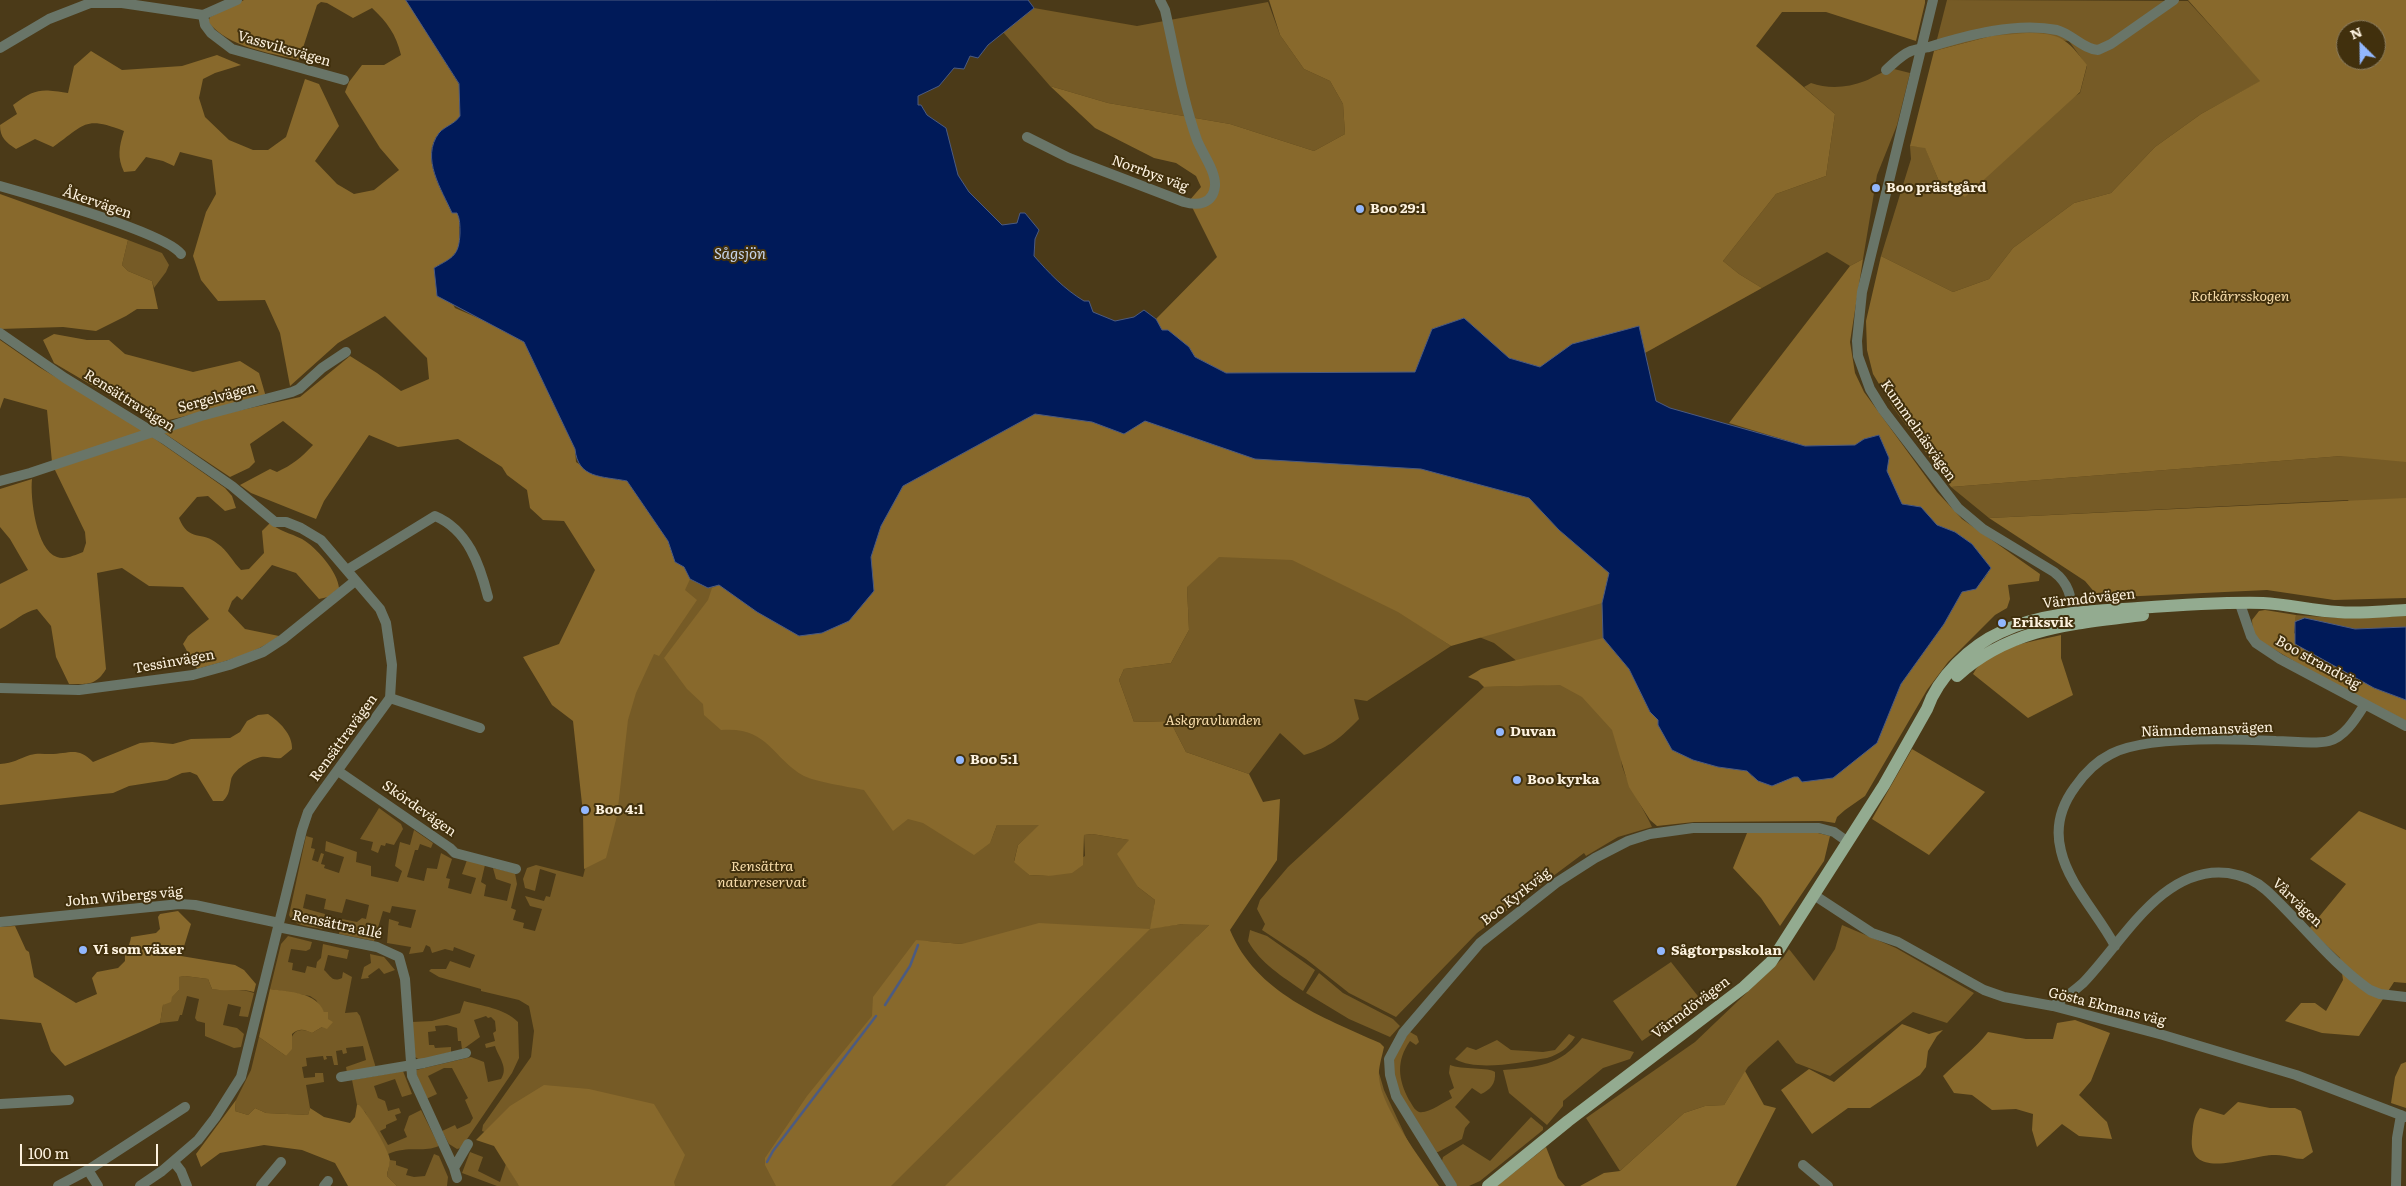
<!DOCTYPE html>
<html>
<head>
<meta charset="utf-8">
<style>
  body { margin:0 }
  #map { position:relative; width:2406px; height:1186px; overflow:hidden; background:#4b3a18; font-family:Literata,serif }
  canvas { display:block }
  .north { position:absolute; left:2336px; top:20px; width:50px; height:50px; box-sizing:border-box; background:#41300d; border:1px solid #8c7e61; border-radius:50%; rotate:337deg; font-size:14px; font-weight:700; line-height:20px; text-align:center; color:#fdf2df }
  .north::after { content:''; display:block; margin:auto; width:18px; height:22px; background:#92b7fd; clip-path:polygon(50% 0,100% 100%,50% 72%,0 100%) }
  .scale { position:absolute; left:20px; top:1144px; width:138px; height:22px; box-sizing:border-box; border:2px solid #fdf2df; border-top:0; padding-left:6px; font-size:15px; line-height:18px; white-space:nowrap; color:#fdf2df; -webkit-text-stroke:4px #41300d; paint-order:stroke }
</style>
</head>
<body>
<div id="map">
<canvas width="2406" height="1186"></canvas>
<div class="north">N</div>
<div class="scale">100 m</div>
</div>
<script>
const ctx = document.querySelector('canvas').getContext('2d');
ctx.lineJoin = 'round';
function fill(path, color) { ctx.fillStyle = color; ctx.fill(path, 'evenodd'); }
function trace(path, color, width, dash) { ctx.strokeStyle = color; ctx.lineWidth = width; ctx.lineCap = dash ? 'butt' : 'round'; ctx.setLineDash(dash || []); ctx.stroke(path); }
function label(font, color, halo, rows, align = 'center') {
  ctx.font = font + ' Literata,serif'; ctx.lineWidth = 4; ctx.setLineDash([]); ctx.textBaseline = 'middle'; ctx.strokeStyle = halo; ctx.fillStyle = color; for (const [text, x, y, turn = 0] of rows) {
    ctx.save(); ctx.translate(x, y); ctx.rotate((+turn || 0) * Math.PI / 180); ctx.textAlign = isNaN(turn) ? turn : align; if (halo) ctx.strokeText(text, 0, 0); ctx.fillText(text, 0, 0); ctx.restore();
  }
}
fill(new Path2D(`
  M1947,0L2188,1L2261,81L2201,114L2155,147L2111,193L2074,203L2013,248L1989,279L1953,292L1881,256L1911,159L1910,146L1925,147L1938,179L2080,93L2087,66L2069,41L1991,36L1934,51Z
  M1268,2L1280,35L1304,69L1330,81L1343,104L1345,134L1314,151L1230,124L1108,103L1050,86L1003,32L1034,8L1137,26Z
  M1894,69L1910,73L1897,125L1877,175L1863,259L1850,266L1827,252L1762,288L1739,274L1723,261L1776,194L1826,176L1835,114L1804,87L1811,83C1828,89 1847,88 1865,81C1875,77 1883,70 1894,69Z
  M128,240L162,253L169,265L166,272L154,288L152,281L128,271L122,265Z
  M2406,283V598L2348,500L1989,518L1951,487L2342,456Z
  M893,322L1592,456L1622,766C1629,788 1643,807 1652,827L1618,837L1586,856L1584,853L1477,933L1396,1017L1349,993L1306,959L1262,930L1265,924L1257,909L1260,900L1288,867L1484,687L1547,685L1494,643L1474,635L1415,622L1451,646L1367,701L1354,699L1359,719C1340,738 1331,747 1304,755L1280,733L1249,774L1186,752L1170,721L1134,722L1119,680L1124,669L1171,663L1189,630L1187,587L1116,478L990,843L997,825H1040L1018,845L1014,861L1029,875L1049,876L1085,856L1084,835L1092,834L1129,840L1138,887L1155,900L1151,928L1183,924H1210L1197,937L1374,1056L1384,1090L1410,1146L1387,1186H497L462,1173L470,1152L483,1157L478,1171L500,1182L506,1164L518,1184L507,1140L482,1131L483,1125L531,1057L534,1031L529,1006L519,1000L481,991V989L439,977L429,971L431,969H446L450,961L470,968L475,955L454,947L453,951L445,949L432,953L430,947L426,945L423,952L409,954L411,947L387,943L389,919L399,922L398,925L411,928L416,910L392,906L390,913L383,911L374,941L339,934L342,919L357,922L362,918L366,919L369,905L346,899L342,913L324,909L326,899L306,894L303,908L325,914L322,929C311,926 294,927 289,915L306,836L313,838L311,848L315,849L312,860L318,862L321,853L324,854L321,864L325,865L324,868L339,873L344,857L325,851L326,841L357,852L356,862L371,866V876L398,882L402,871L395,866L400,842L410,845L414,830L433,843L431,848L420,844L418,850H415L407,877L424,881L427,868L437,869L441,853L452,859L446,878L450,879L448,888L471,894L476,878L462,874L467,860L485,865L481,882L486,885L484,896L507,901L511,884L496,879L493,868L515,873L517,884L511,908L516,910L513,920L524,923L523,928L535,931L542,909L530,906L525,896L544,901L546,896L550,897L556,874L540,869L535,891L525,888L523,879L527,868L536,865L583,877L601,802L559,678ZM926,941L962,944L927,952Z
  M2296,615L2337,618L2406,616V627L2355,629L2336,625L2295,622Z
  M379,808L401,824L403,829L394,845L386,843L385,846L381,845L378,853L371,850L373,842L360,839Z
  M1842,925L1896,948L1974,993L1947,1023L1913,1012L1830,1076L1796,1063L1778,1040L1748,1067L1724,1105L1705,1106L1684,1113L1620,1171L1586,1118L1695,1042L1783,958L1789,949L1814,981L1835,949Z
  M1250,930L1267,936L1315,970L1303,991C1282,976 1261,964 1248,941Z
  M288,936L312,942L310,949L306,951L291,949L288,962L293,963L292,970L305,973L307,966L316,968L317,962L321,958L323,944L349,950L347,959L328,955L324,970C330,975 332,983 342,978L343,972L352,977L345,1013L357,1012L360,1016L376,1068L347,1073L346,1067L366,1060L363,1046L346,1048L347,1053L343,1054L342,1050L336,1051L338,1065H334L332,1056H326L327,1059L324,1060L323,1056L306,1058L307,1066L302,1067L304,1078L315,1077V1073H323L324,1082L306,1085L310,1108L308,1115L266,1113L255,1108L248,1115L235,1111L236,1100L251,1070L259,1037L286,1056C290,1041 292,1023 312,1033L322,1027L328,1019L316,1000L310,996L270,989L281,944Z
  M370,954L384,957L395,970L384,974L379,968L368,976L369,978L361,979L364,967L371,963Z
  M1671,962L1701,1000L1642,1041L1613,1001Z
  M1319,973L1343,993L1393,1019L1400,1026L1390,1037L1349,1019L1306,993Z
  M185,976L208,979L212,989C227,991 241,988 254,993L248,1017L239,1016L241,1007L228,1004L223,1025L237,1028L244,1034L241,1047L234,1048L205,1036V1023L197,1021L195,1018L199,999L187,996L182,1015H180L178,1021L160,1023L163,1005L179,990L178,977Z
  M464,1001C482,1006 504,1008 518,1022L519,1058L512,1073L461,1148L457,1149L449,1144L442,1131L455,1125L457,1129L470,1123L473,1118L465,1100L468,1098L452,1068H444L428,1076L437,1094L426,1099L418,1081L416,1070L471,1057L484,1062L488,1082L501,1079C509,1067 498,1057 495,1046L486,1048L485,1044L495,1041L493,1033L496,1031L495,1021L491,1017L488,1018L486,1016L474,1020L480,1037L462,1050L461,1041H458L457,1028L447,1025L435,1026L436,1031L428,1032L429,1045H434L435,1048L451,1047V1052L420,1060L415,1057L412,1022L432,1021L460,1013Z
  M1410,1032L1417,1036L1419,1042L1416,1045L1410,1041C1396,1061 1398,1079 1409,1100C1412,1104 1414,1110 1419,1112C1428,1114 1444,1102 1452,1098L1449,1091L1454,1088L1449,1073L1450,1065C1461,1070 1490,1067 1495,1072C1496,1084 1490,1090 1481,1094L1472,1088L1455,1107L1470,1122L1465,1128L1462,1139L1438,1152H1434C1418,1126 1389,1092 1394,1059C1395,1049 1403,1040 1410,1032Z
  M1569,1034L1575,1037C1568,1048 1560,1054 1547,1058C1521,1062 1478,1072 1455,1059L1467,1047L1476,1050L1497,1040L1511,1050L1543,1052L1555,1050Z
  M1582,1038L1634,1052L1630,1059L1603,1068L1563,1101V1106L1547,1125L1509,1093L1503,1070C1537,1067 1560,1066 1582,1038Z
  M403,1071L412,1094L402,1097L395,1079L374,1086L378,1098L385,1101L388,1111L399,1108L401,1113L395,1115L397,1120L386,1125V1128L380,1131L388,1145L407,1137L404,1130L409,1116L421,1110L439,1146C422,1153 409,1145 388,1154L365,1112L357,1105L352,1080Z
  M1531,1117L1543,1127V1130L1480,1181L1469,1186H1457L1442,1161L1443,1157L1463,1144L1490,1161Z
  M434,1154L439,1156L448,1177L447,1186H397L387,1176L390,1160L396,1161V1165L408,1169L406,1175L414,1177L425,1176Z`), '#765b26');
fill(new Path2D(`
  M244,0H406L459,84L460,116C455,124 445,126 439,133C419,157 442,190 452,213L457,212L459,216V248L451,258L434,268L455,308L485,321L524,342L575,449L576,462L595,475L627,481L668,541L675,562L684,567L690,579L685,590L697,600L659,656L654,654L636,693L628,720L617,816L606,858L584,869L583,813L573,721L552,705L523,657L559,644L595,570L564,521L543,520L530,508L527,490L507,475L502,467L458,439L398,447L369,435L324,501L316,519L251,493L240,485L270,469L277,472C292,465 301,458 313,445L283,421L250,444L255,462L249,468L230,477L161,431L214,416L300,397L350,356L377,373L401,391L429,379L427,358L385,316L338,343L290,386L280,333L265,300L218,301L201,280L193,256L206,212L216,194L212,160L180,152L174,166L163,161L146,157L135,171L124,172C117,157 119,147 124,131C84,116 86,124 53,147L35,139L16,149C6,142 0,138 0,125L17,114L13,105C36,88 41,89 68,93L74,66L91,51L122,70L182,66L217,55L241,65L215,73L203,79L199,98L205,117L229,140L253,150H268L286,137L305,79L319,84L339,126L315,161L337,184L354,194L374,190L399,170L380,148L345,92L349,82L362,65H384L401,55C396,34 387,22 372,8L353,18L327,3L321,2L317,5L299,60C267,52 230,48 208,22L210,17Z
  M1269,0H1925V3L1916,41L1826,12H1782L1756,46L1835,114L1826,176L1776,194L1723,261L1739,274L1762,288L1645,353L1639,326L1540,367L1509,358L1464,318L1432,329L1415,372L1226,373L1195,357L1189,347L1162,331L1156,319L1217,257L1189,201L1201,187L1196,176L1176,163L1154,158L1095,128L1050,86L1108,103L1230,124L1314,151L1345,134L1343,104L1330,81L1304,69L1280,35Z
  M2188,0H2406V462L2342,456L1951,487L1893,407L1873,374L1867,350L1866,321L1881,256L1953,292L1989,279L2013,248L2074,203L2111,193L2155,147L2201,114L2260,81ZM2346,30H2376V60H2346Z
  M2026,33C2061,33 2067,39 2087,65L2080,92L1965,197L1938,179L1925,148L1910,146L1934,51L1991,36Z
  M0,194L128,240L122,265L128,271L152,281L158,309H137L126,316L96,331L63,327L0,329Z
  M1863,259L1850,342L1855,373L1864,392L1937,492L1962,519L2040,574L2039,581L2008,585L2010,599L2007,608L1995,615L1948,662L1927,690L1865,796L1845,810L1837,817L1835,823L1822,821L1694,822L1657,826L1650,820L1629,787L1612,730L1582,697L1560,685L1484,687L1478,681L1468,677L1481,669L1603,638L1629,669L1650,712L1658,720L1672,750L1693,760L1718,767L1747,771L1752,776L1798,777L1877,743L1901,684L1944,624L1962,592L1984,579L1991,568L1972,544L1955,532L1937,525L1915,506L1902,504L1886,471L1889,458L1879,435L1864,439L1855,445L1805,446L1729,423L1850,266Z
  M54,334L87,340H109L125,354L193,372L240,361L259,373L266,397L156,423L54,363L43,340Z
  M0,340L39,367L145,431L52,462L47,410L4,398L0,409Z
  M1035,414L1092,422L1124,434L1145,420L1255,459L1421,469L1529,498L1559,530L1609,573L1602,603L1451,646L1398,612L1292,560L1219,557L1187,587L1189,630L1171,663L1124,669L1119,680L1134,722L1170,721L1186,752L1249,774L1263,802L1280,799L1277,860L1230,930C1256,993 1322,1017 1380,1043L1384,1047C1382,1057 1378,1068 1379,1078C1382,1109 1421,1159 1439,1186H945L1209,925L1183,924L1150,929L891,1186H776L765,1165V1158L807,1096L872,1016L873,997L916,940L962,944L1039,923L1150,929L1155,900L1138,887L1117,854L1129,840L1092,834L1084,835L1083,865L1072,873L1049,876L1029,875L1014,862L1018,845L1039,825H997L990,843L974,855L923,823L908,819L893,831L864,790C850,787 816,782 804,776C771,757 768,726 721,730L704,715L703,704L687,689L664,658L708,600L712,588L719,585L757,612L849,621L874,591L870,557L881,526L903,486Z
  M148,434L225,488L232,496L236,508L225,511L208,496L197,497L179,518C189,543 202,530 218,544C227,550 233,562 241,570L249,569L264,553L262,531L270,523C279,531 290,533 302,539C316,547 338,572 339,588L328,597L319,599L296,573L272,565L242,600L237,596L232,601L228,611L245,629L279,636C255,654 226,661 197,669L183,644L188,636L209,619L183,587L149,586L122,568L97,573L106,669C96,686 87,684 69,684L56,657L51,626L37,609C23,612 14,622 0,629V584L28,570L10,539L0,527V489L32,479C30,497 36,550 57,557C65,560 75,555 83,552L86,543L85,532L54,468Z
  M2406,498V598L2334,600L2267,590L2119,597L2096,594L2085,581L1989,518Z
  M2265,610L2296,615L2294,633L2374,688L2406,700V721L2316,674L2260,641L2253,634L2252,620L2259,611Z
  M2061,635V658L2073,695L2028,718L1973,674C1988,646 2033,642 2061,635Z
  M268,714C279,721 293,735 292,749L281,758C274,759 268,756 261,757C251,759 233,770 231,780C229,789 230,794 223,801H213L197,775L190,772L182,773L167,780L129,786L113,793L93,795L0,805V764C14,763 18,759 30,755C37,753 43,754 50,754C70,754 77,746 93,762L140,743L152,742L173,744L191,739L230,738L240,732L247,721L258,715Z
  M1912,749L1985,792L1929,855L1872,819Z
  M2359,811L2406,830V983L2394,982L2359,1036L2322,1033L2285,1021L2301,1003H2315L2326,1011L2343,980L2340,958L2309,929L2346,884L2310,859Z
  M1747,833H1818L1830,836L1824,861L1780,926L1761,898L1733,868Z
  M178,911L191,924L181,956L235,965L244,970L256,984L254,992C240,988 227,992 212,989L208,979L185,976L179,977V990L172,997L171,1002L163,1005L160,1023L65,1066L51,1051L41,1023L0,1019V927L15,926L26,950L29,952L34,977L76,1003L97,994L92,978L97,972L118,968L125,961C124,951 130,946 131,937L156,933L160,929L158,917L160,914Z
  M270,989C289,992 317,992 324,1012H328V1019L333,1022L327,1029L322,1027L312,1033C304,1029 299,1028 292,1034V1049L286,1056L259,1037Z
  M2075,1020L2110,1033L2091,1081L2079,1095L2107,1122L2112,1139L2079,1136L2062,1124L2037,1147L2032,1130L2033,1114L2016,1109L1992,1110L1972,1095L1954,1093L1943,1076C1958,1061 1975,1049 1988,1032L2026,1039H2053L2057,1023Z
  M1902,1024L1929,1034L1943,1030L1937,1036L1928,1051L1926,1067L1920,1075L1870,1108H1848L1812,1134L1781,1090L1809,1069L1834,1082Z
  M2406,1062V1108L2391,1103L2395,1077L2401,1064Z
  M1745,1071L1764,1105L1776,1108L1736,1186H1580L1604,1173L1620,1171L1684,1113L1705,1106L1724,1105Z
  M544,1085L589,1089L654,1104L685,1155L674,1182L675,1186H519L494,1146L476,1140L510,1106Z
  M236,1100L235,1111L248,1115L255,1108L266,1113L308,1115L310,1108L324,1117L350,1123L355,1117L357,1105H359C366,1111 390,1152 390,1160C390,1166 387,1171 387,1176L397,1186H348L335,1163L302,1150L264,1145L220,1153L201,1167L196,1154Z
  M2238,1102L2270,1108H2295L2301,1111L2313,1152L2303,1159C2294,1159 2286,1155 2276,1155C2251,1154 2187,1184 2192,1137C2193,1126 2193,1117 2200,1108L2224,1115Z
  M1546,1147L1558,1178L1565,1186H1497Z`), '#88692c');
const water = new Path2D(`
  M406,0H1028L1034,8L988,45L978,58L970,56L964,69L954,68L939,86L918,96V105H921L927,115L946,128L958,175L969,192L1002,225L1017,223L1020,213H1025L1039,230L1035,239L1034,256C1049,273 1064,289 1084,301H1089L1093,312L1115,321L1134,317L1144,310L1156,319L1162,330H1168L1189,347L1195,357L1226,373L1415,372L1432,329L1464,318L1509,358L1540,367L1572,344L1639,326L1656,401L1670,408L1805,446L1855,445L1864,439L1879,435L1889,458L1887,471L1902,504L1921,507L1937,525L1955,532L1972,544L1991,568L1976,589L1962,592L1944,624L1901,684L1877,743L1833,778L1802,782L1798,777H1794L1772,786L1758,781L1747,771L1718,767L1693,760L1672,750L1658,725V720L1650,712L1629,669L1603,638L1602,603L1609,573L1559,530L1529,498L1421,469L1255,459L1145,421L1124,434L1092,422L1035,414L903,486L881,526L871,557L874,591L849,621L822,633L799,636L757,612L719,585L708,588L690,579L684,567L675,562L668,541L627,481C602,476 578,479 575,449L524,342L437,296L434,268C453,257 459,256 460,233C460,225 460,219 457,213H452C442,190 420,158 439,133C445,126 455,124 460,116L459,84Z
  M2305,618L2355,629L2406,627V700L2374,688L2295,644V622Z`);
fill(water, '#001a59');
trace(water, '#4c5b81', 1);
trace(new Path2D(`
  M885,1005L910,966L918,945
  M767,1162L773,1151L876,1016`), '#4c5b81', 2.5);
trace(new Path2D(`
  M1933,0L1862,292L1857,341L1858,356L1870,389L1883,410L1958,508L1983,529L2054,572C2071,585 2071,600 2074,620
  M203,15L205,25L211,33L232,49L344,80
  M0,48L49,19L90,3H122L203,15L237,0
  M1886,70C1894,63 1901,55 1911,51C1916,49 1923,48 1929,47C1968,35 2016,22 2057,30C2072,34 2083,49 2098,50L2111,44L2174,0
  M1027,137L1069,158L1184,202C1198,206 1213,204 1215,186C1216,171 1202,153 1197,140C1182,98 1175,53 1165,10L1160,0
  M0,186C32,195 166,233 181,254
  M0,333L65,378L164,439L232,486L275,522H286L301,528L321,540L380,609L386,623L392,665L390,698L316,800L308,812L302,830L241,1077L215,1118L198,1140L162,1171L140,1186
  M0,481L30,473L201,416L292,392L299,389L322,368L346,352
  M347,570L435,516C468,530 480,565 488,597
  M2240,604L2251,636L2256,643L2280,659L2406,726
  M0,688L79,690L193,675L229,665L263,652L283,639L355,581
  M390,698L480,728
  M338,771L450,848L455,853L516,869
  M1814,895L1872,933L1898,942L1984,990L2004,997L2053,1006L2163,1035L2296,1075L2406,1117
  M0,922L180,904L195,905L279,923
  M278,927L377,947L399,957L405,979L412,1076L454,1168L468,1144
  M2115,946C2098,914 2069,885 2061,851C2055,828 2061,806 2075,787C2084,774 2097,761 2111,754C2144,736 2236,739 2276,741C2292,741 2313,745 2329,741C2345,737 2356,718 2365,704
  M2053,1006C2063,999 2074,991 2083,983C2123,942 2162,865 2228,873C2241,875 2256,881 2266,890C2301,922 2331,963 2370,990L2380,994L2406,997
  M341,1077L424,1063L466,1053
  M0,1104L69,1100
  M174,1162L181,1171L187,1186
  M1803,1165L1828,1186
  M454,1168L457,1178
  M88,1170L185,1107
  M58,1186L88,1170L98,1186
  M261,1186L281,1162
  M324,1186L328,1181
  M1452,1186L1396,1096L1390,1075L1389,1059L1403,1033L1480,943L1556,883L1595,858L1628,841L1650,834L1693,828H1819L1834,832L1848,842
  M2396,1186L2397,1138L2401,1115`), '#697568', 10);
trace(new Path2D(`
  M1957,676C2011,627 2074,624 2143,615
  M1488,1186L1568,1121L1744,987L1771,962L1884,785L1927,709C1938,677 1970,646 2001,632C2042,612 2093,611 2138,608C2179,605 2221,602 2263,603C2288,604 2313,611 2338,612C2361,614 2383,611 2406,610`), '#93ab90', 12);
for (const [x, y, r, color] of [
  [1876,188,5,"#92b7fd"],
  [1360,209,5,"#92b7fd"],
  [2002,623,5,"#92b7fd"],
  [1500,732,5,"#92b7fd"],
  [960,760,5,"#92b7fd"],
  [1517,780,5,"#92b7fd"],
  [585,810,5,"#92b7fd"],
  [83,950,5,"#92b7fd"],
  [1661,951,5,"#92b7fd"]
]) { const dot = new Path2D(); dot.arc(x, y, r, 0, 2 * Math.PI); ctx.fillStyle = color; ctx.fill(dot); trace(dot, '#41300d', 2); }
label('14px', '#fdf2df', '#41300d', [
  ["Vassviksvägen",284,49,16],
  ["Norrbys väg",1150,174,20],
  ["Åkervägen",97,203,19],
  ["Sergelvägen",217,398,-15],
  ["Rensättravägen",129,401,32],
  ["Kummelnäsvägen",1918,431,55],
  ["Värmdövägen",2089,599,-6],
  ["Tessinvägen",174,662,-10],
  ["Boo strandväg",2318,663,29],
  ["Nämndemansvägen",2207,730,-2],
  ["Rensättravägen",344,738,-54],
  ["Skördevägen",419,809,35],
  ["John Wibergs väg",124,897,-5],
  ["Boo Kyrkväg",1516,897,-38],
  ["Vårvägen",2297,903,44],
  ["Rensättra allé",337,925,12],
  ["Gösta Ekmans väg",2107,1007,14],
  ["Värmdövägen",1691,1008,-37]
]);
label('bold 14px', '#fdf2df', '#41300d', [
  ["Boo prästgård",1886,188],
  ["Boo 29:1",1370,209],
  ["Eriksvik",2012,623],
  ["Duvan",1510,732],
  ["Boo 5:1",970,760],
  ["Boo kyrka",1527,780],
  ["Boo 4:1",595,810],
  ["Vi som växer",93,950],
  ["Sågtorpsskolan",1671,951]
], 'left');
label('italic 14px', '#f8ddab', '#41300d', [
  ["Rotkärrsskogen",2240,297],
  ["Askgravlunden",1213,721],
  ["Rensättra",762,867],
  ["naturreservat",762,883]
]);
label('italic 15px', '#c6d3ea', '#41300d', [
  ["Sågsjön",740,255]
]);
</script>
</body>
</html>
